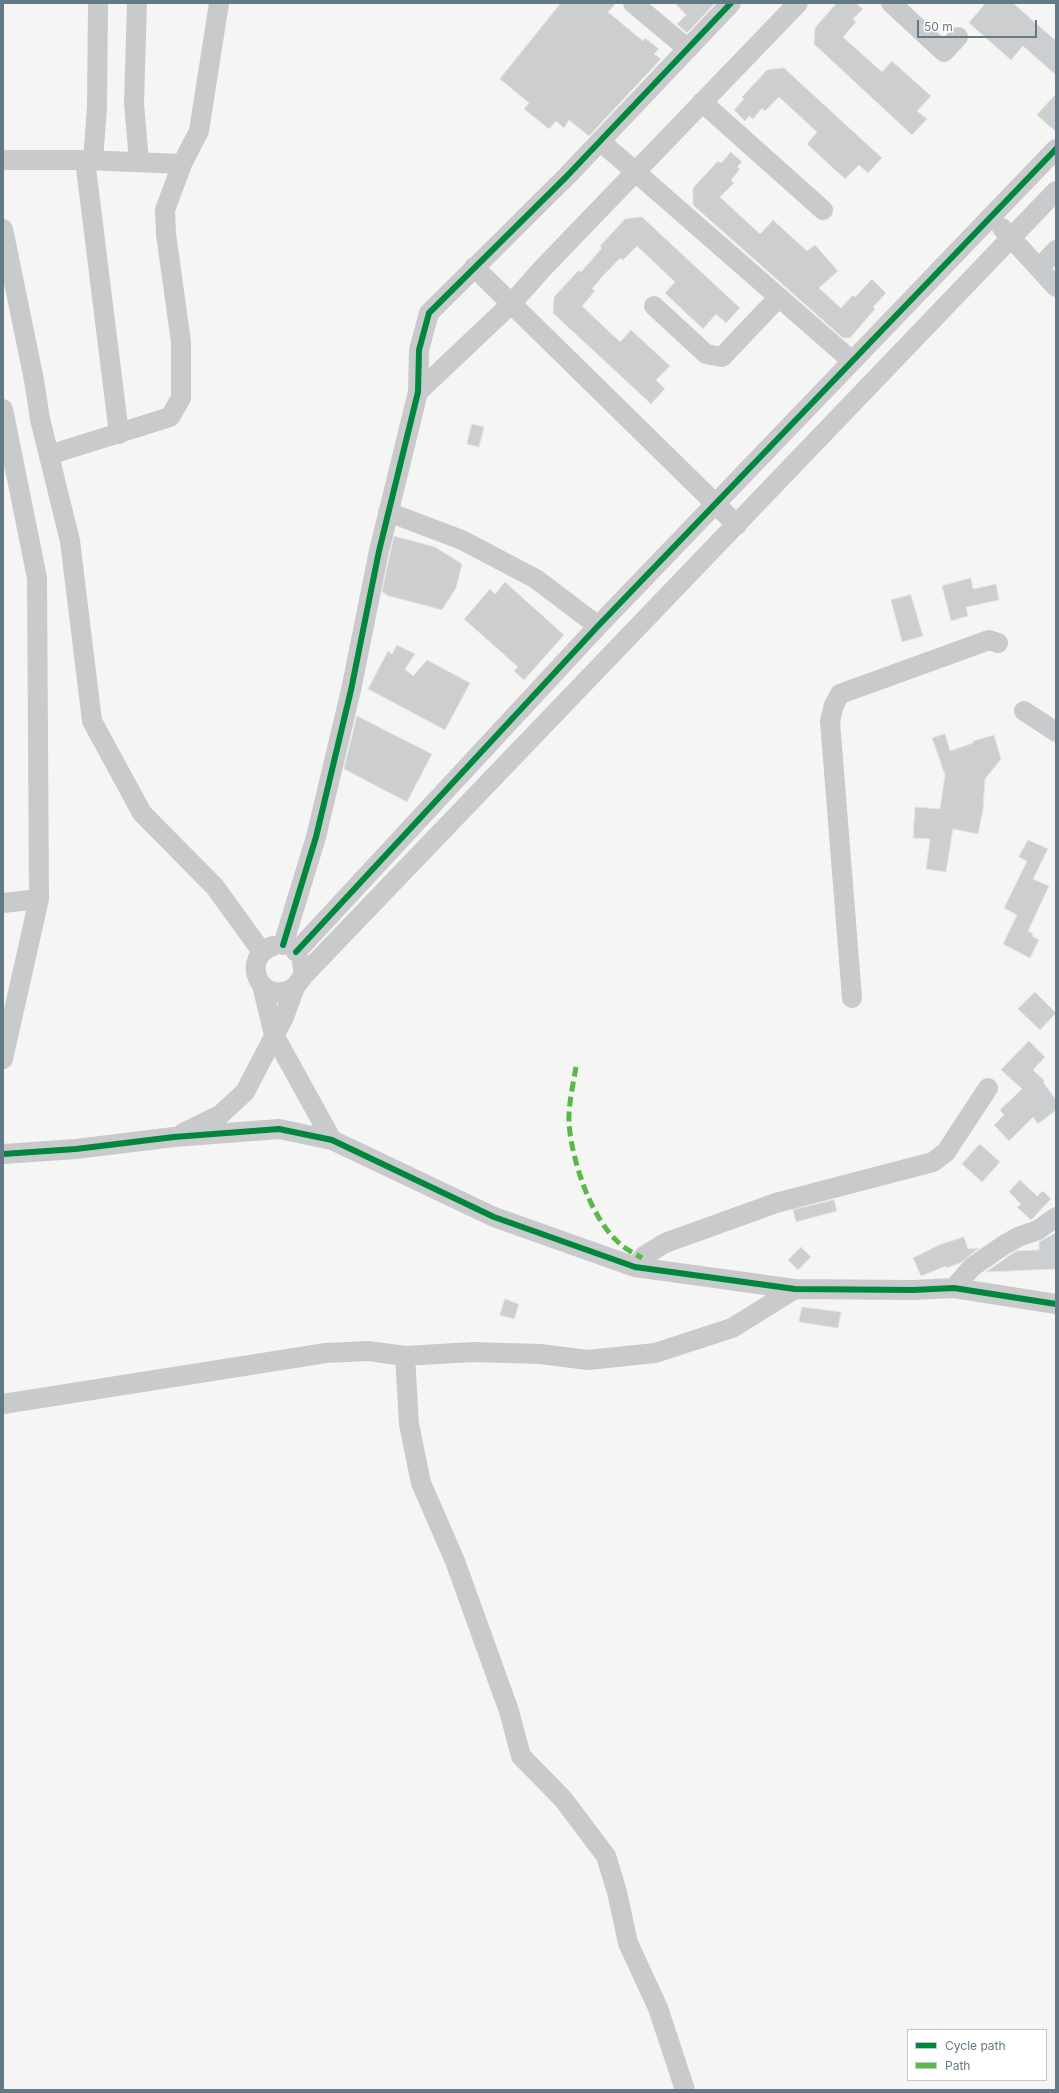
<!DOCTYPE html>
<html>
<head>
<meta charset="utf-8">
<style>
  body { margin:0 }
  #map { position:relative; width:1059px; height:2093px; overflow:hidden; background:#f5f5f3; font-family:Inter,sans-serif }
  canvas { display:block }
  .frame { position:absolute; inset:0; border:4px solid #637985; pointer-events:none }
  .legend { position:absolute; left:907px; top:2029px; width:140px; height:52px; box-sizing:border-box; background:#fff; border:1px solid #c1c9ce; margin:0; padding:5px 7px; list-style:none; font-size:12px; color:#637985 }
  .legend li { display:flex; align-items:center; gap:8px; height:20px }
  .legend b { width:20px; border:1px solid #c1c9ce }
  .scale { position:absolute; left:917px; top:20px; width:120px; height:18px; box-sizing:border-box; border:2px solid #637985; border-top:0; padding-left:5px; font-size:12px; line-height:14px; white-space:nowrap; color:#637985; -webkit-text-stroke:3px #fff; paint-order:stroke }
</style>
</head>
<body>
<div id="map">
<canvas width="1059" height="2093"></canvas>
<div class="frame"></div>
<ul class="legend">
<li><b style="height:5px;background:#00873e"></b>Cycle path</li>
<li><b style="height:5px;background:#58b947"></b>Path</li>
</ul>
<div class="scale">50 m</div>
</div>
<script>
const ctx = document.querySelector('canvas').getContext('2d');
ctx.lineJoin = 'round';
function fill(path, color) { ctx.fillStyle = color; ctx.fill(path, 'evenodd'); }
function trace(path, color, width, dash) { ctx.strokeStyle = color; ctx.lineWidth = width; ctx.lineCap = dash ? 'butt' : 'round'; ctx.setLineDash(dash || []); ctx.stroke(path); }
const building = new Path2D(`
  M561,3H616L608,12L643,41L645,38L659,49L654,54L661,59L589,136L569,120L564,128L556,121L549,129L524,109L529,103L500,79Z
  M675,3H715L687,33L677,24L686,15Z
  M837,3H856L863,9L853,19L856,22L843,37L882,72L892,61L931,96L917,111L927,119L912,135L814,44L815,28Z
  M986,3H1013L1056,41V75L1023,46L1011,60L969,23Z
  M784,68L882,158L868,173L859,165L845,179L807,144L817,132L779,97L765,111L762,108L753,119L749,116L745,121L734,110L744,99L742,97L767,70Z
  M1056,94V132L1037,115Z
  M731,152L742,162L737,167L740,169L731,180L734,183L720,197L760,234L773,220L807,251L815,245L838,271L819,288L841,308L853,295L855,297L872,279L886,293L873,307L875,309L850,338H843L693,205V188L718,161L721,163Z
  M642,217L740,308L726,323L716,314L703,329L665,293L675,282L637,246L623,260L620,258L602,277L592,289L595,291L582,306L620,342L631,330L670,366L656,380L665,389L651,404L553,313L554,297L579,270L581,272L602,248L600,246L625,219Z
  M472,424L484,427L479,447L467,444Z
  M394,536L435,547L462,564L456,588L442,610L389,596L382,592Z
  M971,578L973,589L996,584L999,600L966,607L968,616L951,621L942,586Z
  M505,582L564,635L524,680L514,671L518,667L464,619L490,589L495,594Z
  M911,595L923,636L902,642L891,600Z
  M397,645L415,654L405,669L413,676L427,660L470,683L445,730L368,689L388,651L392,654Z
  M357,716L432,754L407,802L344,769Z
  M945,734L950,751L973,743V741L994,735L1001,759L985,779L983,810L978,834L953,829L946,872L926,869L930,839L913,838L915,807L940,809L945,775L932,738Z
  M1028,840L1048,849L1033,879L1049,886L1028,931L1033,934L1032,936L1039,940L1030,958L1003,944L1017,915L1004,908L1027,861L1019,857Z
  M1035,992L1056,1013L1040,1030L1018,1009Z
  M1029,1041L1045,1057L1033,1070L1045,1081L1043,1082L1056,1100V1110L1038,1124L1033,1117L1009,1141L994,1125L1004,1115L1000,1110L1022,1089L1001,1070Z
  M980,1144L1000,1162L982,1182L962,1164Z
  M1020,1180L1037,1196L1043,1191L1051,1199L1031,1220L1017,1207L1021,1204L1009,1192Z
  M834,1200L837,1211L796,1222L793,1210Z
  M1056,1233V1269L986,1272L1016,1251L1039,1250V1242Z
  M964,1237L968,1249L979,1248L960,1263L946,1268V1266L921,1276L913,1258L939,1245Z
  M801,1247L811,1257L798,1270L788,1260Z
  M505,1299L519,1304L514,1319L500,1315Z
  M802,1307L841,1312L838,1328L799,1322Z`);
fill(building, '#cccecf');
trace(building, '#e4e4e3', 1);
trace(new Path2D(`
  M137,3L134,103L139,162
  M633,3L688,49
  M891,3L944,52L958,37
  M702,102L823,210
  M600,141L852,361
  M3,160H85L182,164
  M85,160L119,434
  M93,161L97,107L98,3
  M1002,228L1056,287
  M3,229L34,380L40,419L70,541L92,721L142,813L215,887L262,952
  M474,267L737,525
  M1039,268L1056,250
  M654,306L706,354L722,357L779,297
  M418,392L511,304L542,269L798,3
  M3,409L37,578L39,899L3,1059
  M49,455L170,417L181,398V342L166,234L165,210L182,164L199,131L219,3
  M388,512L462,540L536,579L598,626
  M1024,711L1056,732
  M3,903L39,899
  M283,945L316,837L351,690L379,551L418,392L419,350L429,313L567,176L731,3
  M273,946C239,957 260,1009 295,987
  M296,952L598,626L1056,149
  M304,975L1056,191
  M262,985L274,1035L332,1140
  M852,998L830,721L834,705L840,694L989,640L998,643
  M183,1133L220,1115L245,1092L284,1017L295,987L304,975L302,963
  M3,1154L76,1149L174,1137L279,1129L332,1140L494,1217L635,1267L795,1289L913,1290L954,1288L1056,1304
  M635,1267L644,1256L665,1243L776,1203L933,1162L946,1152L988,1088
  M954,1288L972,1267L1004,1245L1018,1237L1038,1230L1056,1217
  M405,1356L409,1424L421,1483L455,1561L509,1711L521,1756L563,1799L606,1856L617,1892L628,1943L658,2008L685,2090
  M3,1404L326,1353L368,1351L405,1356L473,1352L540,1354L588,1360L655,1353L732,1328L795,1289`), '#c9cacb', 20);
trace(new Path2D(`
  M576,1067C573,1085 568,1106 569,1124C572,1160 590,1216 617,1241C624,1248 633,1253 642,1258`), '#58b947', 5, [10, 5]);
trace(new Path2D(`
  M283,945L316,837L351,690L379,551L418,392L419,350L429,313L567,176L731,3
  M296,952L598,626L1056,149
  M3,1154L76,1149L174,1137L279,1129L332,1140L494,1217L635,1267L795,1289L913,1290L954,1288L1056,1304`), '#00873e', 6);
</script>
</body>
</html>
